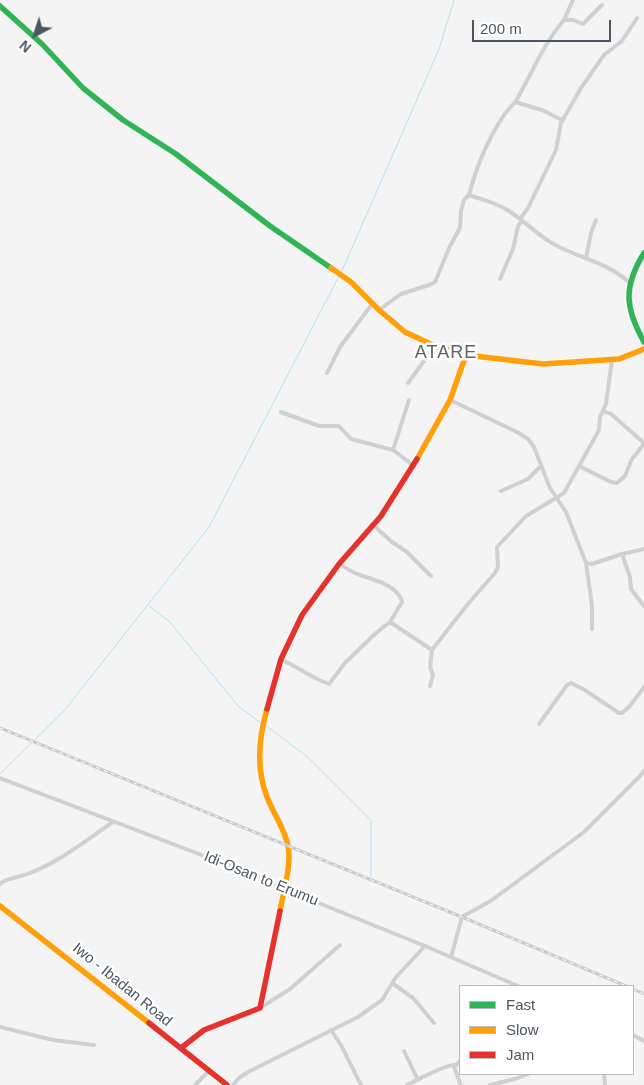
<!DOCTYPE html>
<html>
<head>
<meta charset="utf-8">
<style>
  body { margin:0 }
  #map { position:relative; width:644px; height:1085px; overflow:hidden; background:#f4f4f4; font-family:Helvetica,sans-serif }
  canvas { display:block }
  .legend { position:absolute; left:459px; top:985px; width:175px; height:90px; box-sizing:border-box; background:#fff; border:1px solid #b7bbc0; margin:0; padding:6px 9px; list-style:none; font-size:15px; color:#4a5661 }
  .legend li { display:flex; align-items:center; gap:10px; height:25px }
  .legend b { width:25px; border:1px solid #b7bbc0 }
  .north { position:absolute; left:10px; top:10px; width:50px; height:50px; -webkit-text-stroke:4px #fff; paint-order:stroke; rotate:220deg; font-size:14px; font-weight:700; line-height:20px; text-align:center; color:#4a5661 }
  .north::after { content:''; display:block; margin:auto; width:18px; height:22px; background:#4a5661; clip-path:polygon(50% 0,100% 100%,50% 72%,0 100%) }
  .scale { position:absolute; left:472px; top:20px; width:139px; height:22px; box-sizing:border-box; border:2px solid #4a5661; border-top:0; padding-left:6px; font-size:15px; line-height:18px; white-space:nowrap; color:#4a5661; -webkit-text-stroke:4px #fff; paint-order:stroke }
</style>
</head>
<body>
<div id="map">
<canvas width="644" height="1085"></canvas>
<ul class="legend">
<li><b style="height:6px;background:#30b455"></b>Fast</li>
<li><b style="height:6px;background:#ff9f0a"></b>Slow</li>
<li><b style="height:6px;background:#e5322d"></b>Jam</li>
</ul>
<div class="north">N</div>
<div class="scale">200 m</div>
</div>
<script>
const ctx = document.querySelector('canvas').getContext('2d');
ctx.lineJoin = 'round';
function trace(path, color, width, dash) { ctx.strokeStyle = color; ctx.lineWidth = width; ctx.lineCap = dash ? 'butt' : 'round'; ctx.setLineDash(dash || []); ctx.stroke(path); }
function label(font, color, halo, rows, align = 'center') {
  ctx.font = font + ' Helvetica,sans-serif'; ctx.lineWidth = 5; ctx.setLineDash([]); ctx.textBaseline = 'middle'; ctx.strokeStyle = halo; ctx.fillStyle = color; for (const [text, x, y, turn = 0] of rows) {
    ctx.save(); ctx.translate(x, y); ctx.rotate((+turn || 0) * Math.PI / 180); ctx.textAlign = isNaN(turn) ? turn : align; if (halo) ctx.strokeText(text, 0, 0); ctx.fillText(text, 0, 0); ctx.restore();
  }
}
trace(new Path2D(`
  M341,273L439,49L454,0
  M149,606L170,622L238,706L261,723
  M265,725L309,758L371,820V877
  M0,774L64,711L209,527L339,276`), '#aee2f0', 1);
trace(new Path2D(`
  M564,20L573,0
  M515,102L542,110L562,120
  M469,195C476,168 487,141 502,118C506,111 513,106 517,99C532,73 544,43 564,20H573L583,24L602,5
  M520,219L528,208L556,150L561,123L581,88L604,55L622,41L637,18
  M586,258L591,233L596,220
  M500,279L513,249L518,226L522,221
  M379,310L401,294L429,285L435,282L450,246L460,228L461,211L464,200L469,195C483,200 497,203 509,211C526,222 540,238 559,247C584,259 610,264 631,284
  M327,373L340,347L373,303
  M408,383L435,346
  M450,400L517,432L528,439L534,447L550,488L566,512L586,563L592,606V629
  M603,411L611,414L644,443
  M281,412L319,426H339L351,439L393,450L413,465
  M393,450L409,400
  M579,466L611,482L617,483L625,476L632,459L644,444
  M501,491L528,479L540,467
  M373,525L392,542L407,552L431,576
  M622,554L630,577L631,589L644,606
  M586,563L592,564L622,554L644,549
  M339,564C346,568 353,573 360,575C374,580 398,585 402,602L390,622
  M432,650L467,605L495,573L498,567L497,547L526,516L564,493L599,430L600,417L606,404L612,360
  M281,659L317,679L329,684L345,663L376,633L390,622L432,650L430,667L433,675L430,686
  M539,724L567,685L571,683L583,689L619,713H622L630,706L644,687
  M0,778L262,878L284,889L425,946L518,986
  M0,884L4,881C12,878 19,877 27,874C58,863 85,841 113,822
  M451,957L462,917L492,900L584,832L639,777L644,771
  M392,983L413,998L434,1023
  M260,1008L290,989L340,945
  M0,1027L53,1040L94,1045
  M331,1030L341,1045L361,1085
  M633,1035L644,1041
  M404,1051L418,1080
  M460,1061L454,1067L461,1085
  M604,1074L605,1085
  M195,1085L209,1071
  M233,1085L239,1078L248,1072L358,1017L382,1000L396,977L425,946
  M407,1085C418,1080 445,1064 455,1065
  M490,1085L515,1079L528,1074`), '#ced0d2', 4);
trace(new Path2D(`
  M0,6L42,44L83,88L123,120L176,154L270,226L331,268
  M644,253C623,287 625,308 644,342`), '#30b455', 5.5);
trace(new Path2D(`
  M331,268L351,282L379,310L405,332L435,346L466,355L543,364L619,359L644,349
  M417,459L450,400L466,355
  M267,709C259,737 256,769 267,797C273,813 285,829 288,846C292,864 283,893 280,911
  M0,906L149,1023`), '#ff9f0a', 5.5);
trace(new Path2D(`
  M267,709L281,659L302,615L339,564L381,516L417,459
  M149,1023L227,1085
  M181,1048L204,1030L260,1008L280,911`), '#e5322d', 5.5);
const rail = new Path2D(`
  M0,728L462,917L626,986
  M633,989L644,994`);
trace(rail, '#c9cacc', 3);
trace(rail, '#fff', 1, [4]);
label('15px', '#4a5661', '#fff', [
  ["Idi-Osan to Erumu",261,879,22],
  ["Iwo - Ibadan Road",122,985,39]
]);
ctx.letterSpacing = '1px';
label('18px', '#5f6368', '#fff', [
  ["ATARE",446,353]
]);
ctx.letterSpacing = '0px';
</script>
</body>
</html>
